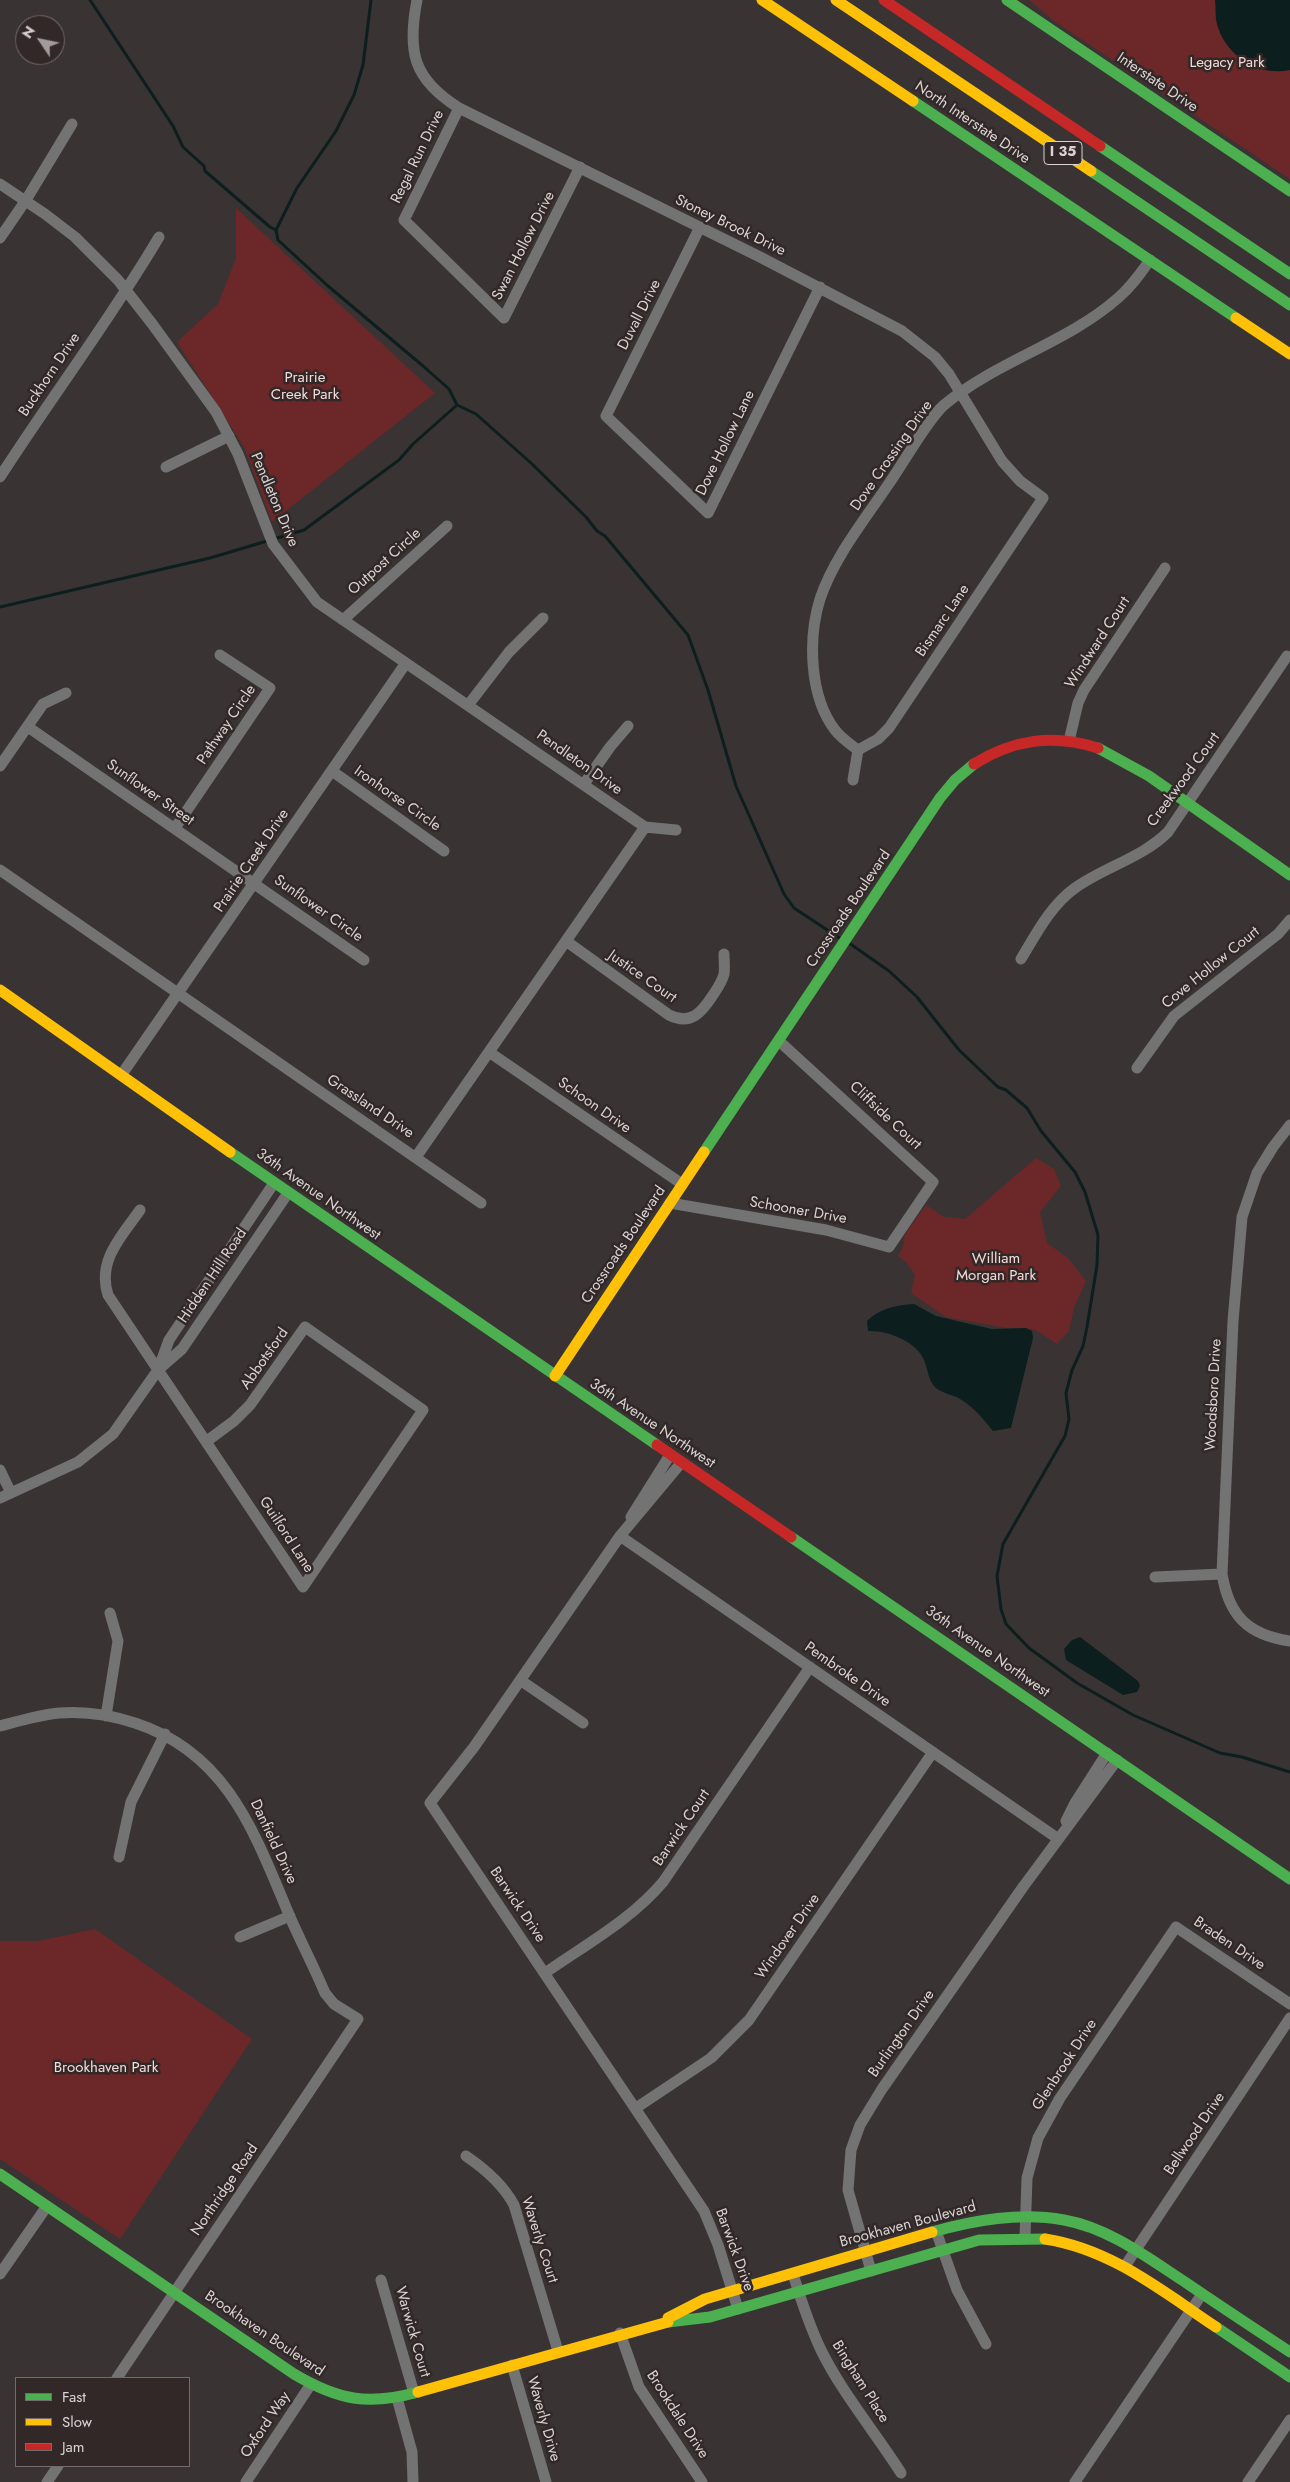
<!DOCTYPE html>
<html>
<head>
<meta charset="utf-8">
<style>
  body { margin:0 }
  #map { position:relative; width:1290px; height:2482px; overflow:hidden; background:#393433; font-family:Jost,sans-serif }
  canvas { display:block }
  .legend { position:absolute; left:15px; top:2377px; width:175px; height:90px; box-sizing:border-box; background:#312827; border:1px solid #746c6c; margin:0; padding:6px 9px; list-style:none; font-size:15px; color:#d9d3d3 }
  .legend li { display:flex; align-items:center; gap:10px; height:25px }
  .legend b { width:25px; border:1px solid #746c6c }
  .north { position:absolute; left:15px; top:15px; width:50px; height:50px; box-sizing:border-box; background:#312827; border:1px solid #746c6c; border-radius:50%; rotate:304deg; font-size:14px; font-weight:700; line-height:20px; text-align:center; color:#d9d3d3 }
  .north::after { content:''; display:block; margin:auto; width:18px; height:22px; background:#a19b9b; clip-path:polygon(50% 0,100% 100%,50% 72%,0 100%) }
</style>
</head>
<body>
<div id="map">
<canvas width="1290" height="2482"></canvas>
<ul class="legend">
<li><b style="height:6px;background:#4caf50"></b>Fast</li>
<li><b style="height:6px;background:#ffc107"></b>Slow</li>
<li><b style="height:6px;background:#c62828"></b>Jam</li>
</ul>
<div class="north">N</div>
</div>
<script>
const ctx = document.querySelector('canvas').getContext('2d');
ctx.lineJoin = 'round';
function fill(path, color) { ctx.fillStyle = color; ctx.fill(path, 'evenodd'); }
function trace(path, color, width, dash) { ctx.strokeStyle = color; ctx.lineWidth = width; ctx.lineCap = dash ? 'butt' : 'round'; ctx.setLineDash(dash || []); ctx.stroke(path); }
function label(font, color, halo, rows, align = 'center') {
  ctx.font = font + ' Jost,sans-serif'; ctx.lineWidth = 5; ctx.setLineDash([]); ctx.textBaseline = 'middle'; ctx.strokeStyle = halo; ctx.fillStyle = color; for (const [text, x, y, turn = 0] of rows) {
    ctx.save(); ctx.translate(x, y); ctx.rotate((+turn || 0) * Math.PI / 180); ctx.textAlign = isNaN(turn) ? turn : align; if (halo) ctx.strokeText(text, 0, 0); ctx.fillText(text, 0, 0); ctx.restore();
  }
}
fill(new Path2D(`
  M1029,0H1290V179L1054,21Z
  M236,208L435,393L272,522L244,447L177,342L218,304L236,258Z
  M1036,1158L1054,1169L1061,1186L1040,1212L1047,1243L1068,1258L1086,1281L1074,1308L1069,1331L1057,1344L1034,1329L1006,1328L946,1317L911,1293L915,1275L906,1262L898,1256L903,1247L905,1234L926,1205L944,1217L965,1219Z
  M95,1929L252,2039L120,2239L0,2159V1941H38Z`), '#6c2728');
fill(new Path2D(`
  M1215,0H1290V70C1258,77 1225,55 1217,24C1215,17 1216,8 1215,0Z
  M914,1304L936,1316L970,1324L992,1329L1026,1328L1032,1331L1033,1338L1011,1428L993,1431C983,1419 974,1407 960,1399C953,1395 942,1393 936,1388C928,1381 928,1369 924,1360C916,1341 887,1330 868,1331L867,1321C880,1308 897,1305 914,1304Z
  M1080,1637L1138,1681L1140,1686L1137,1692L1123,1695L1066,1660L1064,1649L1072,1640Z`), '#0c1e1d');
trace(new Path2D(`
  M90,0L173,126L183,147L204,166L205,171L270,227L276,230
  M371,0L363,65L354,95L336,131L297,188L276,230L278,240L328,286L423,366L449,389L457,405L476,414L531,463L586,517L597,531L605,536L688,635L708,690L736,786L784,894L794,908L841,939
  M0,607L210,558L304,530L399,460L413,444L457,405
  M849,943L889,971L917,997L959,1050L998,1087L1006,1090L1027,1108L1041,1131L1075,1172L1085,1192L1098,1235L1097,1265L1087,1327L1083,1346L1072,1370L1066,1393L1069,1419L1065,1436L1003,1544L997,1576L1001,1609L1006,1624L1029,1648L1077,1683L1133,1715L1220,1753L1242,1757L1290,1772`), '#0c1e1d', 3);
trace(new Path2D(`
  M417,0C407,52 413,79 459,108L760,257L902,331L935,357L949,374L1002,461L1020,481L1043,498L889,728L878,739L858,750
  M459,108L404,220L504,318L580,167
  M0,184L45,214L75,237L118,280L153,325L216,412L238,454L273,544L317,602L645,827L676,830
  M700,227L606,416L708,513L820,287
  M0,238L26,200L72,124
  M166,467L229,436
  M0,477C52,396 110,320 159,237
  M343,620L447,526
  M469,704L509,652L543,618
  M28,727L364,960
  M1069,741L1078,703L1084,690L1165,568
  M858,750C850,744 841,738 835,730C809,696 808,638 820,599C834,557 866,518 890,482C904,462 928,419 944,405C997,361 1067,343 1118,298C1131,287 1140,274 1150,260
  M0,766L43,704L66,693
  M332,771L444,851
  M853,780L858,750
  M584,784L610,747L628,726
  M175,828L270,688L220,655
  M0,870L481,1203
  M566,941L669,1015C691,1026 702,1012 713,995C717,989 722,982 724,974C725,968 724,961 724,954
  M1021,959C1036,934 1051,905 1075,888C1104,867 1142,858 1168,832L1287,656
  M489,1052L682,1184
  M1137,1068L1174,1016L1278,934L1290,920
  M122,1074L406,663
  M1290,1125L1273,1147L1257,1173L1242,1217L1233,1321L1222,1574C1229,1616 1248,1635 1290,1641
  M416,1157L645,827
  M670,1203L826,1230L889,1247L933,1182L779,1041
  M140,1210C121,1237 97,1261 108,1295L303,1587L423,1410L305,1327L250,1405L234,1421L207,1441
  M159,1369L182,1349L288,1193
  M681,1463L620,1536L474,1747L430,1803L704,2211L718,2245L738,2309
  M0,1470L11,1493
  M0,1498L78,1462L113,1434L158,1370L169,1340L274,1183
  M631,1517L670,1455
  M620,1536L1057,1838
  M1155,1577L1222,1574
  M520,1680L583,1723
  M106,1716L118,1641L110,1613
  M0,1726C19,1721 39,1715 59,1713C84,1711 111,1715 135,1723C228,1753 255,1834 290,1917C301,1942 314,1967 325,1993L334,2004L358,2019L117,2378
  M1066,1821L1075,1803L1107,1753
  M119,1857L131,1802L165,1734
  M240,1937L290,1916
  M545,1973C585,1945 631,1920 663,1882L810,1667
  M636,2108L711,2058L749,2020L933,1752
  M466,2156C485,2169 503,2184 514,2205L558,2351
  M936,2231L957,2290L986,2344
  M1025,2237L1027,2178L1038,2138L1060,2098L1176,1927L1290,2004
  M1125,2266L1290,2018
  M871,2271L848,2190L851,2150L860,2125L882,2089L1023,1887L1117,1760
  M0,2274L47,2206
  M793,2274C801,2300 809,2325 821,2350C842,2393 875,2432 901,2473
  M381,2280L414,2393
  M620,2333L639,2387L702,2482
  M512,2365L546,2482
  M397,2398L412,2452L413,2482
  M47,2482L58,2466
  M246,2482L311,2384
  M1075,2482L1202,2294
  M1248,2482L1290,2420`), '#737373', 11);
trace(new Path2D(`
  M1007,0L1290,191
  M913,101L1236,318
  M1100,146L1290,274
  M1091,171L1290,305
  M1098,748L1149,776L1290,875
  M230,1152L657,1445
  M704,1152L940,798L955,780L974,764
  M791,1537L1290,1879
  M0,2174L294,2374C338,2400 368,2406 418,2392
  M932,2232C975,2220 1020,2212 1064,2220C1109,2228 1148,2258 1185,2282C1220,2306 1255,2329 1290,2352
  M668,2322L710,2317L979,2240L1045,2239
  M1216,2327L1290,2377`), '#4caf50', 11);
trace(new Path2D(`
  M762,0L913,101
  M836,0L1091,171
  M1236,318L1290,354
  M0,990L230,1152
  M555,1376L704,1152
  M1045,2239C1111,2249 1162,2291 1216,2327
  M668,2318L705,2299L932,2232
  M418,2392L668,2322`), '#ffc107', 11);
trace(new Path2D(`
  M884,0L1100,146
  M974,764C1014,739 1053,734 1098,748
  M657,1445L791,1537`), '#c62828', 11);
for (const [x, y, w] of [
  [1063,153,38]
]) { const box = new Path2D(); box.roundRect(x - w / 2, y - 11.5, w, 23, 4); ctx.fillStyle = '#312827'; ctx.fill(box); trace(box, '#d9d3d3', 1); }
label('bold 14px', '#d9d3d3', null, [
  ["I 35",1063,153]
]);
label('15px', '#f6dad8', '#312827', [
  ["Legacy Park",1227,63],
  ["Prairie",305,378],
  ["Creek Park",305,395],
  ["William",996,1259],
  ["Morgan Park",996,1276],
  ["Brookhaven Park",106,2068]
]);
label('15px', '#d9d3d3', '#312827', [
  ["Interstate Drive",1157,83,34],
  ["North Interstate Drive",972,123,34],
  ["Regal Run Drive",418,157,-64],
  ["Stoney Brook Drive",730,226,26],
  ["Swan Hollow Drive",524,246,-63],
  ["Duvall Drive",640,315,-63],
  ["Buckhorn Drive",50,375,-56],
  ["Dove Hollow Lane",726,443,-64],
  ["Dove Crossing Drive",892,456,-55],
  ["Pendleton Drive",274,500,67],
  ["Outpost Circle",385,562,-42],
  ["Bismarc Lane",943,621,-56],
  ["Windward Court",1098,643,-57],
  ["Pathway Circle",227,725,-56],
  ["Pendleton Drive",579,763,35],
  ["Creekwood Court",1184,780,-54],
  ["Sunflower Street",150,793,35],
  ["Ironhorse Circle",397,799,35],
  ["Prairie Creek Drive",252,861,-56],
  ["Sunflower Circle",318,909,35],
  ["Crossroads Boulevard",849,909,-56],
  ["Cove Hollow Court",1211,968,-39],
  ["Justice Court",642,977,35],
  ["Schoon Drive",594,1106,35],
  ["Grassland Drive",370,1107,34],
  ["Cliffside Court",885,1116,43],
  ["36th Avenue Northwest",318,1195,35],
  ["Schooner Drive",798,1211,10],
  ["Crossroads Boulevard",624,1245,-56],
  ["Hidden Hill Road",213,1276,-56],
  ["Abbotsford",265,1359,-55],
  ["Woodsboro Drive",1214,1395,-87],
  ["36th Avenue Northwest",652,1424,34],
  ["Guilford Lane",286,1535,57],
  ["36th Avenue Northwest",987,1652,35],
  ["Pembroke Drive",847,1675,35],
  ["Barwick Court",682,1828,-56],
  ["Danfield Drive",273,1842,65],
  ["Barwick Drive",517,1905,56],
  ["Windover Drive",788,1937,-55],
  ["Braden Drive",1229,1944,34],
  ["Burlington Drive",902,2034,-55],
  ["Glenbrook Drive",1065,2065,-57],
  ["Bellwood Drive",1195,2134,-56],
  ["Northridge Road",225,2190,-56],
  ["Brookhaven Boulevard",908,2225,-15],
  ["Waverly Court",539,2240,72],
  ["Barwick Drive",734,2250,70],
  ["Warwick Court",412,2332,74],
  ["Brookhaven Boulevard",264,2334,34],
  ["Bingham Place",860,2382,58],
  ["Brookdale Drive",677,2415,57],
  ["Waverly Drive",543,2419,74],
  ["Oxford Way",266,2425,-56]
]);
</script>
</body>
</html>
